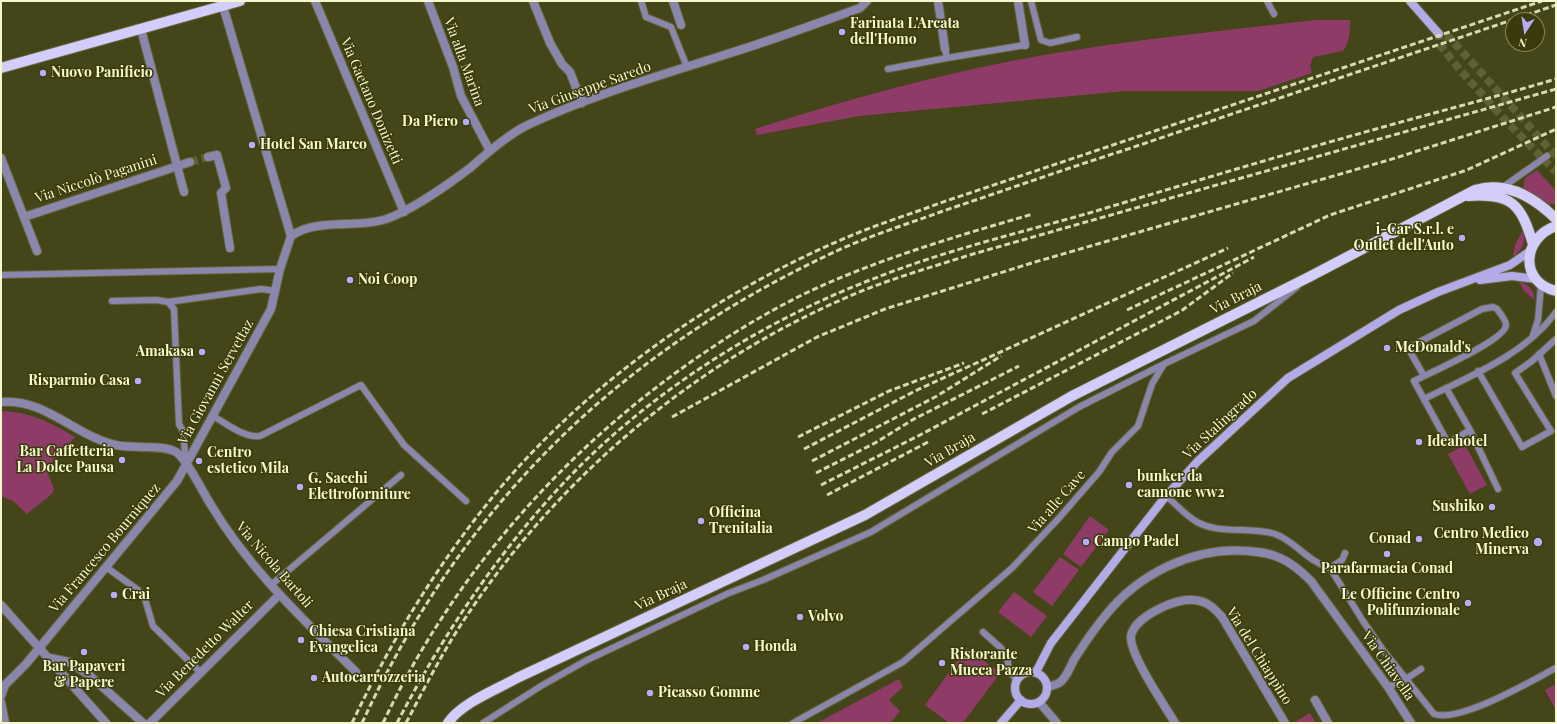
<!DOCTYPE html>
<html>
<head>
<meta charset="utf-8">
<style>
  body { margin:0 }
  #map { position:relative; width:1557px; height:724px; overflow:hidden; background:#444518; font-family:"Playfair Display",serif }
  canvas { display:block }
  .frame { position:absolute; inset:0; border:2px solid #f5f7cd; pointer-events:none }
  .north { position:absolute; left:1505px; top:12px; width:40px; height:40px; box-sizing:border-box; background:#3a3a0b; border:1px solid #858659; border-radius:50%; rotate:192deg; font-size:11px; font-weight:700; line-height:16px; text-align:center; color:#f5f7cd }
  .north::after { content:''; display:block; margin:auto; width:14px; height:18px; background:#b6acf8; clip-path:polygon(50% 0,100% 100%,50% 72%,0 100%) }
</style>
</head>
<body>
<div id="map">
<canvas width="1557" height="724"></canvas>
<div class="frame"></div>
<div class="north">N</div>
</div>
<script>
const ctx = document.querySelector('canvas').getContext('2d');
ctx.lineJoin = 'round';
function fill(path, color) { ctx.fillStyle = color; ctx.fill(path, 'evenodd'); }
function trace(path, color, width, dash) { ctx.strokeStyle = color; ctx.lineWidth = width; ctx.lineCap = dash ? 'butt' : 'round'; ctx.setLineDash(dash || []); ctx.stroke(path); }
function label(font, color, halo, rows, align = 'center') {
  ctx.font = font + ' "Playfair Display",serif'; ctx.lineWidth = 3; ctx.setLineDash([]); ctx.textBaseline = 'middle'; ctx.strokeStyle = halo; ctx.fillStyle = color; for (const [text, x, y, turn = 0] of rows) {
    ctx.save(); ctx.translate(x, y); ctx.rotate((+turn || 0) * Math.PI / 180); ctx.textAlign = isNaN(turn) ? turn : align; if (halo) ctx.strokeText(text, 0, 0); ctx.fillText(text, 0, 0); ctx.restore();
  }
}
fill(new Path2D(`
  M1316,20H1350C1350,30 1350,42 1343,51L1313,57L1310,66L1312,73L1258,91H1125L859,116L757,135L755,129C851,98 950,71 1050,54C1139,39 1227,30 1316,20Z
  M1537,170L1556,191V204H1548L1523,188L1525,178Z
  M1523,230C1526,242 1523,250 1513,257L1515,245Z
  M1519,282C1529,284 1534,290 1535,300L1524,291Z
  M1,411C31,412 49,422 75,437L46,469L54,489L52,494L27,514L13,501L1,496Z
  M1465,445L1487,485L1470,494L1448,454Z
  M1090,516L1109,530L1081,567L1063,554Z
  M1060,557L1079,570L1052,606L1033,592Z
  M1014,592L1047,616L1031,637L998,612Z
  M967,648L1000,673L963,723H949L925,705Z
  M899,679L903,687L889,700L900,711L891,723H817Z
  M1556,684V710L1545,690Z
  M1310,713L1316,723H1296L1295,722Z`), '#8e3c67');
trace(new Path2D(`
  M190,162L208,157`), '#5f6033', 8, [8, 4]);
trace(new Path2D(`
  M1556,156L1450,38L1439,34L1440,45L1460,70L1507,122L1556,172`), '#5f6033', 8, [8, 4]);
const lane = new Path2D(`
  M641,1L646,17L671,27L687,67
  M1031,1L1041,40L1050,43L1077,37
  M1267,1L1274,14
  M945,49L947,58L1025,45
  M888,69L947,58
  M1503,187L1547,156
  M1,275L280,269
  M112,301L157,300L168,302L261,289L276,291
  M168,302L174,309L179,424L183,431L186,464
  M1533,335L1538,320L1541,285
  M1539,354L1556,396
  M1478,371L1522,447L1551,431L1515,373L1532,361L1556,339
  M1424,376L1408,348L1482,309L1493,307L1497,309C1500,313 1506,320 1506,325C1506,340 1429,373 1414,381L1448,443L1470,430
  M1446,388L1470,430L1498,489
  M1424,399C1470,376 1525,355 1556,312
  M213,416C227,424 244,438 260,436L361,385L404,445L466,501
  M1166,496C1176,504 1186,516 1197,522C1221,535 1250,526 1275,534C1295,541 1308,562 1330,568L1342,560L1345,553
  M106,567L138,590L145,599L153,626L200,672
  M1330,568L1363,621L1383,650L1434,714C1460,723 1531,681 1556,668
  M271,585L401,475
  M983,632L1001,648L1007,656L1009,671L1017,680
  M1388,687L1406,679L1421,669
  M483,723L541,686L587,660L729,593L763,580L871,532L1079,407L1164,364
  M793,723L903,662L1012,568L1059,518L1099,472L1112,452L1138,426L1152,384L1164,364L1254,321L1297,287`);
const street = new Path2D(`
  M315,1L404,212
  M428,1L453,67L461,96L490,151
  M533,1L550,43L562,64L570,72L582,103
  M673,1L681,25
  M938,1L945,49
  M1018,1L1025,45
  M223,6L291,236
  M141,29L184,192
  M208,157L217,155L226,188L221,193L230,248
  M1,158L37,251
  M24,217L190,162
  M291,236C319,216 362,231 394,216C421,204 446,186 470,168C486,154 511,132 530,124C592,95 659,76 724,55C770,41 815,24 860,8L867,1
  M1,402C45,398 75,436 116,445C132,449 162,444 176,452C186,458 204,494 211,505C249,569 304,620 356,672
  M1,605L106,723
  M50,658L69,662L89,675L143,723
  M1047,687C1051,686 1056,685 1059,683C1067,678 1070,666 1075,658C1084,644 1094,629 1105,616C1138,574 1194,546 1248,551C1259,552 1270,553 1280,558C1292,563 1302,572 1311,581L1388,687L1411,723
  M1,696L5,685L26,664L177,481L271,309L280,269L291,236
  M1315,700L1328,723
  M1,702L5,723
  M1039,702L1057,723
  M150,723L279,595
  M1175,723C1165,706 1129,654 1131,636C1134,617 1177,597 1194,600C1207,601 1214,608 1222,617L1285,723`);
const secondary = new Path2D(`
  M1410,1L1439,34
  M1480,280L1512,276L1536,279
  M1036,672L1051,643L1166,496L1198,461L1288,378L1399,310L1438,292L1510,265L1530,251
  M1015 688a16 16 0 1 1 32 0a16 16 0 1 1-32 0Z
  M1001,723L1021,700`);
const primary = new Path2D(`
  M1,68L240,1
  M1468,196C1512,193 1521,204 1533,244
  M1556,226C1522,238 1519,282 1556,291
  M448,723C461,703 496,690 517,678L865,515L1072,396L1309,277L1475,190C1506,181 1534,197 1556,219`);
trace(lane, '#646539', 8);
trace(street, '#646539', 10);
trace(secondary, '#646539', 10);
trace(primary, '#646539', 12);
trace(lane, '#8a86ac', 6);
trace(street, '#8a86ac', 8);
trace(secondary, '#b3abe7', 8);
trace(primary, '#d2cdfb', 10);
trace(new Path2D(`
  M1127,310L1330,215L1467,170L1556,129
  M982,414L1181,311L1233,273
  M672,417L817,337L885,309L1035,262L1389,160L1556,107
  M798,437L889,391L964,363
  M804,449L915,391L1228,248
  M812,461L937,396L1001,356
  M816,473L875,443L914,419L1019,366
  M821,485L920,435L1254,257
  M827,495L928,442
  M352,723C390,643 435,568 491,499C584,384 723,287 860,232C887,221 914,213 940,203L1542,1
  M362,723C462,507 613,357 828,255C865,237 905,225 943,211C1003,191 1062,170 1122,151C1267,102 1412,54 1556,5
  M383,723C451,579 558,456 688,364C726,337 765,313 806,293C878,259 957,236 1033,214
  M397,723C446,629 506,540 581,465C664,383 769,318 878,277C949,249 1024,232 1096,211C1189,183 1282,155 1376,129C1436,112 1496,97 1556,79
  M406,723C424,689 441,655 462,623C555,481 688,367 843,299C885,280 929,268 973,254L1556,89`), '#d7d9ae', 3, [6, 3]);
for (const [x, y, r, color] of [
  [842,32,4,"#b6acf8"],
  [43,73,4,"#b6acf8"],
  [466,122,4,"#b6acf8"],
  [252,145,4,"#b6acf8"],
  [1462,238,4,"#b6acf8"],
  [350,280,4,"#b6acf8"],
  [1387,348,4,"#b6acf8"],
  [202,352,4,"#b6acf8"],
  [138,381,4,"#b6acf8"],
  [1419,442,4,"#b6acf8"],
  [122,460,4,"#b6acf8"],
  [199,461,4,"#b6acf8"],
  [1129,485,4,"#b6acf8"],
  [300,487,4,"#b6acf8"],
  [1492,507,4,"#b6acf8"],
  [701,521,4,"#b6acf8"],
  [1419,539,4,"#b6acf8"],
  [1086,542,4,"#b6acf8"],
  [1538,542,5,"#b6acf8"],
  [1387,554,4,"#b6acf8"],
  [114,595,4,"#b6acf8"],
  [1468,603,4,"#b6acf8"],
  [800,617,4,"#b6acf8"],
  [301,640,4,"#b6acf8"],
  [746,647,4,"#b6acf8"],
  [84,652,4,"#b6acf8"],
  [942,663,4,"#b6acf8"],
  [314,678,4,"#b6acf8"],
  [650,693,4,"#b6acf8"]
]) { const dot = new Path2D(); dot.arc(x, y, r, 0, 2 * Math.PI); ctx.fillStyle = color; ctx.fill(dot); trace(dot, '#3a3a0b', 1.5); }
label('bold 14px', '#f5f7cd', '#3a3a0b', [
  ["Farinata L'Arcata",850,24],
  ["dell'Homo",850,40],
  ["Nuovo Panificio",51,73],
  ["Da Piero",458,122,"right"],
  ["Hotel San Marco",260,145],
  ["i-Car S.r.l. e",1454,230,"right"],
  ["Outlet dell'Auto",1454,246,"right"],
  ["Noi Coop",358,280],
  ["McDonald's",1395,348],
  ["Amakasa",194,352,"right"],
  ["Risparmio Casa",130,381,"right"],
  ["Ideahotel",1427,442],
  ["Bar Caffetteria",114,452,"right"],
  ["La Dolce Pausa",114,468,"right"],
  ["Centro",207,453],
  ["estetico Mila",207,469],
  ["bunker da",1137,477],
  ["cannone ww2",1137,493],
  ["G. Sacchi",308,479],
  ["Elettroforniture",308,495],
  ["Sushiko",1484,507,"right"],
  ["Officina",709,513],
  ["Trenitalia",709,529],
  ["Centro Medico",1529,534,"right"],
  ["Minerva",1529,550,"right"],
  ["Conad",1411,539,"right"],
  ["Campo Padel",1094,542],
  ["Parafarmacia Conad",1387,569,"center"],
  ["Crai",122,595],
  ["Le Officine Centro",1460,595,"right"],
  ["Polifunzionale",1460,611,"right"],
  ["Volvo",808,617],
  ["Chiesa Cristiana",309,632],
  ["Evangelica",309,648],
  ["Honda",754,647],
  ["Ristorante",950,655],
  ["Mucca Pazza",950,671],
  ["Bar Papaveri",84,667,"center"],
  ["& Papere",84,683,"center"],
  ["Autocarrozzeria",322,678],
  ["Picasso Gomme",658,693]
], 'left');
label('14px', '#f5f7cd', '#3a3a0b', [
  ["Via alla Marina",464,62,70],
  ["Via Giuseppe Saredo",590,88,-20],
  ["Via Gaetano Donizetti",371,101,67],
  ["Via Niccolò Paganini",96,179,-18],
  ["Via Braja",1236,298,-27],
  ["Via Giovanni Servettaz",216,382,-61],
  ["Via Stalingrado",1220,424,-43],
  ["Via Braja",950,450,-30],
  ["Via alle Cave",1057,502,-49],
  ["Via Francesco Bourniquez",105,548,-50],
  ["Via Nicola Bartoli",274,565,49],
  ["Via Braja",661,595,-25],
  ["Via Benedetto Walter",205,649,-45],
  ["Via del Chiappino",1259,656,58],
  ["Via Chiavella",1388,666,55]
]);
</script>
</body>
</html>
